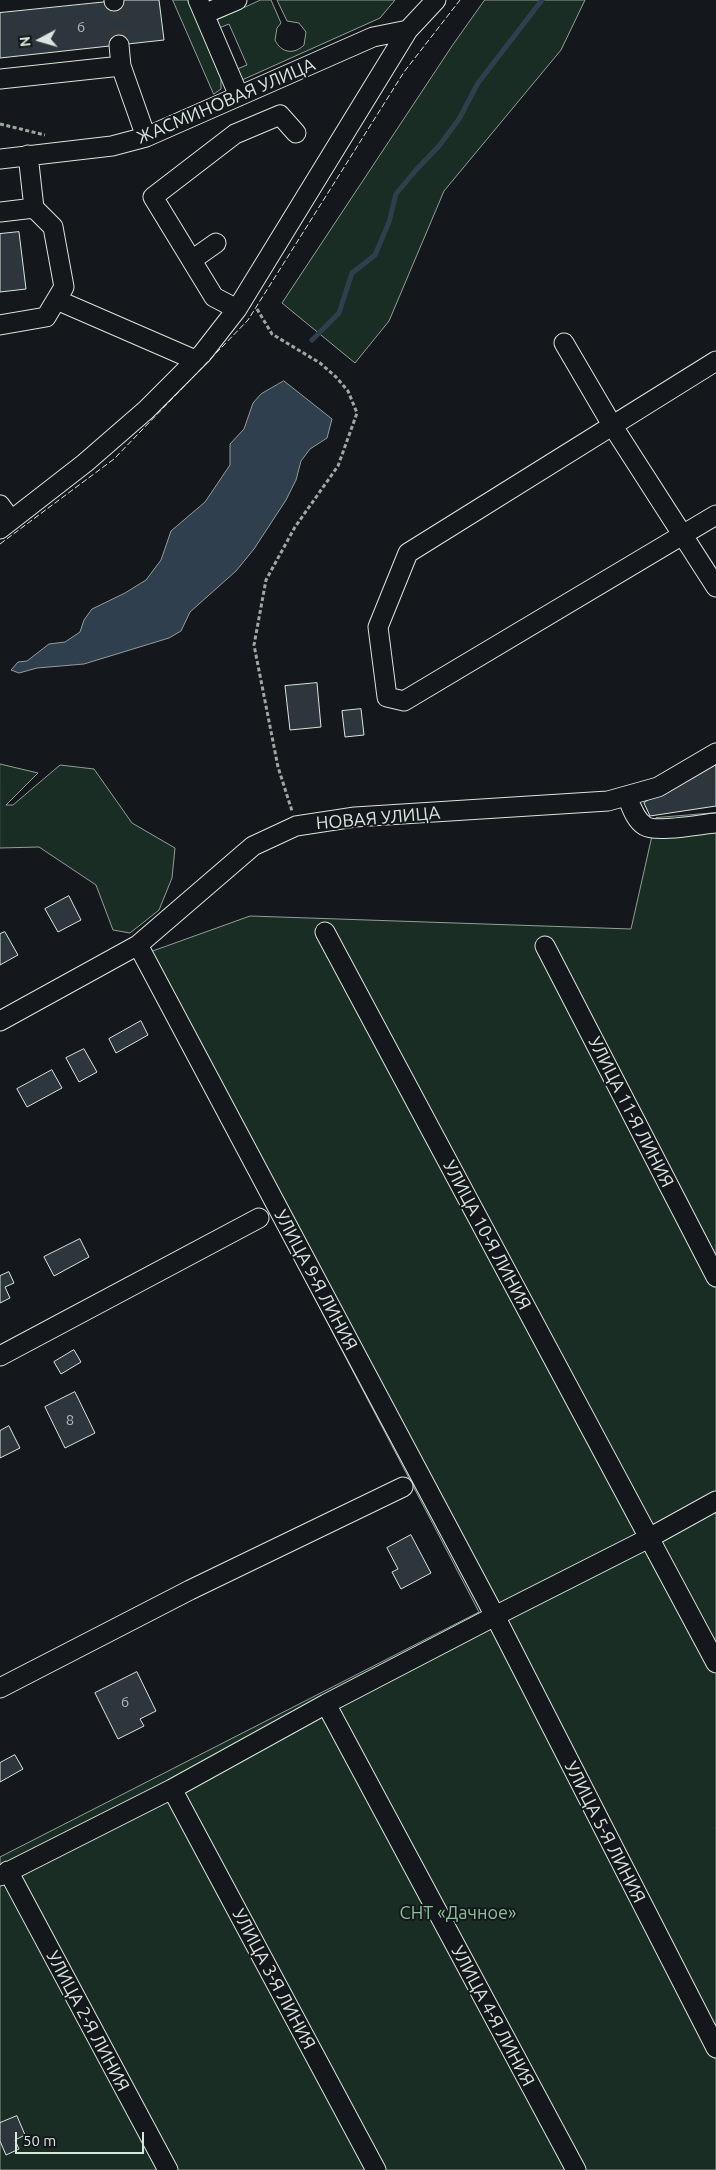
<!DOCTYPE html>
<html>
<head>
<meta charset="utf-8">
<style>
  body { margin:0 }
  #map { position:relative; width:716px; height:2170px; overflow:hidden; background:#14181c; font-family:Ubuntu,sans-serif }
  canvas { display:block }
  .north { position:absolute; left:15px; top:15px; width:50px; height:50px; -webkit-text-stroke:4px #14181c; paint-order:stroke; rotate:264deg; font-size:14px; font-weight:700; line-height:20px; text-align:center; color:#d8e6dc }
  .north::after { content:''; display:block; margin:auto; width:18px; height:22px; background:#d8e6dc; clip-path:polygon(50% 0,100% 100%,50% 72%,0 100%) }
  .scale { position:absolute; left:15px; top:2132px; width:129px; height:22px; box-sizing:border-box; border:2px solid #d8e6dc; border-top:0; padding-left:6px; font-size:15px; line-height:18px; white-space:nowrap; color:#d8e6dc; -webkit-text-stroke:4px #14181c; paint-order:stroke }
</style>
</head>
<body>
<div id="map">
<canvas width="716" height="2170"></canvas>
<div class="north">N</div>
<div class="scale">50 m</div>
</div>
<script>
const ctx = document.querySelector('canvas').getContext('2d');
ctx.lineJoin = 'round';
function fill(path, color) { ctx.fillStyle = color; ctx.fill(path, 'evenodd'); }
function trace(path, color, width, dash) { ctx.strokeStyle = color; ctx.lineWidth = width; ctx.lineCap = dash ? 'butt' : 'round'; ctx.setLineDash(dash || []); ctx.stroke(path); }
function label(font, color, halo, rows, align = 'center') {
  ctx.font = font + ' Ubuntu,sans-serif'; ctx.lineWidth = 4; ctx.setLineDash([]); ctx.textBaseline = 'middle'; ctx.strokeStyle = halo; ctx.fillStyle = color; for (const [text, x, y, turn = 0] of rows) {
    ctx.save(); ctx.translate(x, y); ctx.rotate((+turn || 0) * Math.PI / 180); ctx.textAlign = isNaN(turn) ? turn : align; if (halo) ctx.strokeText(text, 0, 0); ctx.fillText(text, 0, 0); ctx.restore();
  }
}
const green = new Path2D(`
  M173,0H188L221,79V89L214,94Z
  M261,0H271L281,23L277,28L275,40C281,53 294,55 304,45L306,32L299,23L287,21L277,0H395L380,18L242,80L237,69L247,65L229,24L219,28L215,21Z
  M485,0H585L561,50L444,191L389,321L355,363L282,303L452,46Z
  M0,764L38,773L6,805H13L60,765L94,769L132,823L175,848L172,878L159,910L130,933L113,930L96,885L39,847L0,848Z
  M716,813V2170H0V1857L479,1612L136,957L250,916L631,929L656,818Z`);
fill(green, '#1a2d24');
trace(green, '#939e99', 1);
const water = new Path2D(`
  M284,381L332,419L327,438L310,449L301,461L296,480L286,500L254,549L236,571L190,612L181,631L169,638L84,664L37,668L19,673L11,670L18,662L27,661L49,644L65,642L80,632L84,620L92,609L125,593L146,580L161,560L171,531L205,502L230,465V444L244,429L253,403L261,394Z`);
fill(water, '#2f3f4d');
trace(water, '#939e99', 1);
trace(new Path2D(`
  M312,340L339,313L352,273L375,255L389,222L396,194L416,170L439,146L459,119L478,83L542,0`), '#2f3f4d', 5);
const building = new Path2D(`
  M123,0H159L164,40L0,58V13Z
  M19,232L26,289L0,292V234Z
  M317,683L321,727L290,730L285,686Z
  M361,709L364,735L345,737L342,711Z
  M716,757V806L650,816L644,803Z
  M69,896L81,920L58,932L45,909Z
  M5,932L18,955L0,965V934Z
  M141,1021L148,1035L116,1053L109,1039Z
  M84,1049L97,1072L79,1082L66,1058Z
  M52,1070L62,1088L27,1107L17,1089Z
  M80,1239L89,1257L54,1276L44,1257Z
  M9,1272L14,1283L5,1287L10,1298L0,1303V1276Z
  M74,1350L81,1362L61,1374L54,1362Z
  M75,1392L95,1433L65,1448L45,1407Z
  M9,1426L20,1448L0,1458V1431Z
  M411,1535L431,1573L401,1589L392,1572L398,1569L387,1548Z
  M137,1672L156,1711L140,1719L144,1726L118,1739L95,1693Z
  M15,1755L23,1769L0,1782V1763Z
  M17,2116L25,2135L15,2140L19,2149L6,2155L0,2141V2123Z`);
fill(building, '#2c363c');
trace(building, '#d8e6dc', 1);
trace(new Path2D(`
  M114,1L119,45`), '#313739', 19, [19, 9]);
const minor = new Path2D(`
  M114,0V1
  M198,0L239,96
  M204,14L237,0
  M119,45L121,66
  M0,79L121,66L146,137
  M28,155L34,208
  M0,159L112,146L146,137L373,37L408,30L436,0
  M0,212L34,208L53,227L64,287L46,317L0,325
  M192,260L216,243
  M57,300L195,360
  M237,309L214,297L153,197L235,134L280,115L296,133
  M564,343L612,425L716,587
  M716,361L408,553L378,627L387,697L404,701L716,515
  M0,505L11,520
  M0,529L85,463L146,410L202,354L237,309L408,30
  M627,796C631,806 635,820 645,826C656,833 702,824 716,823
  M325,932L716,1663
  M138,945L495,1616L716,2048
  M545,946L716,1277
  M0,1021L138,945L253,846L296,826L355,817L608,801L658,787L716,753
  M0,1356L259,1218
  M0,1688L190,1590L403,1487
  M326,1704L576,2170
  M172,1789L376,2170
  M8,1871L168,2170
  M0,1876L172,1789L326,1704L495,1616L649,1538L716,1501`);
trace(minor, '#d8e6dc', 21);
trace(new Path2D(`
  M0,124L45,135
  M257,309L272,334L320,363L336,377L348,391L357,413L338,466L295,527L266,580L254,645L278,767L292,811`), '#9da8a2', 3, [4, 2.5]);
trace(minor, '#14181c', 19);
trace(new Path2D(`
  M0,544L114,459L248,320L404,72L460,0`), '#d8e6dc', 1, [6, 2.5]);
label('15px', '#adbab4', null, [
  ["6",81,27],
  ["8",70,1420],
  ["6",125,1702]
]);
label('18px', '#d8e6dc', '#14181c', [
  ["ЖАСМИНОВАЯ УЛИЦА",226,101,-23],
  ["НОВАЯ УЛИЦА",378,818,-5],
  ["УЛИЦА 11-Я ЛИНИЯ",631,1112,63],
  ["УЛИЦА 10-Я ЛИНИЯ",487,1235,62],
  ["УЛИЦА 9-Я ЛИНИЯ",316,1280,62],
  ["УЛИЦА 5-Я ЛИНИЯ",605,1832,63],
  ["УЛИЦА 3-Я ЛИНИЯ",274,1979,62],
  ["УЛИЦА 4-Я ЛИНИЯ",493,2016,62],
  ["УЛИЦА 2-Я ЛИНИЯ",88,2021,62]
]);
label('18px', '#8ac095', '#14181c', [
  ["СНТ «Дачное»",458,1913]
]);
</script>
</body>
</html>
